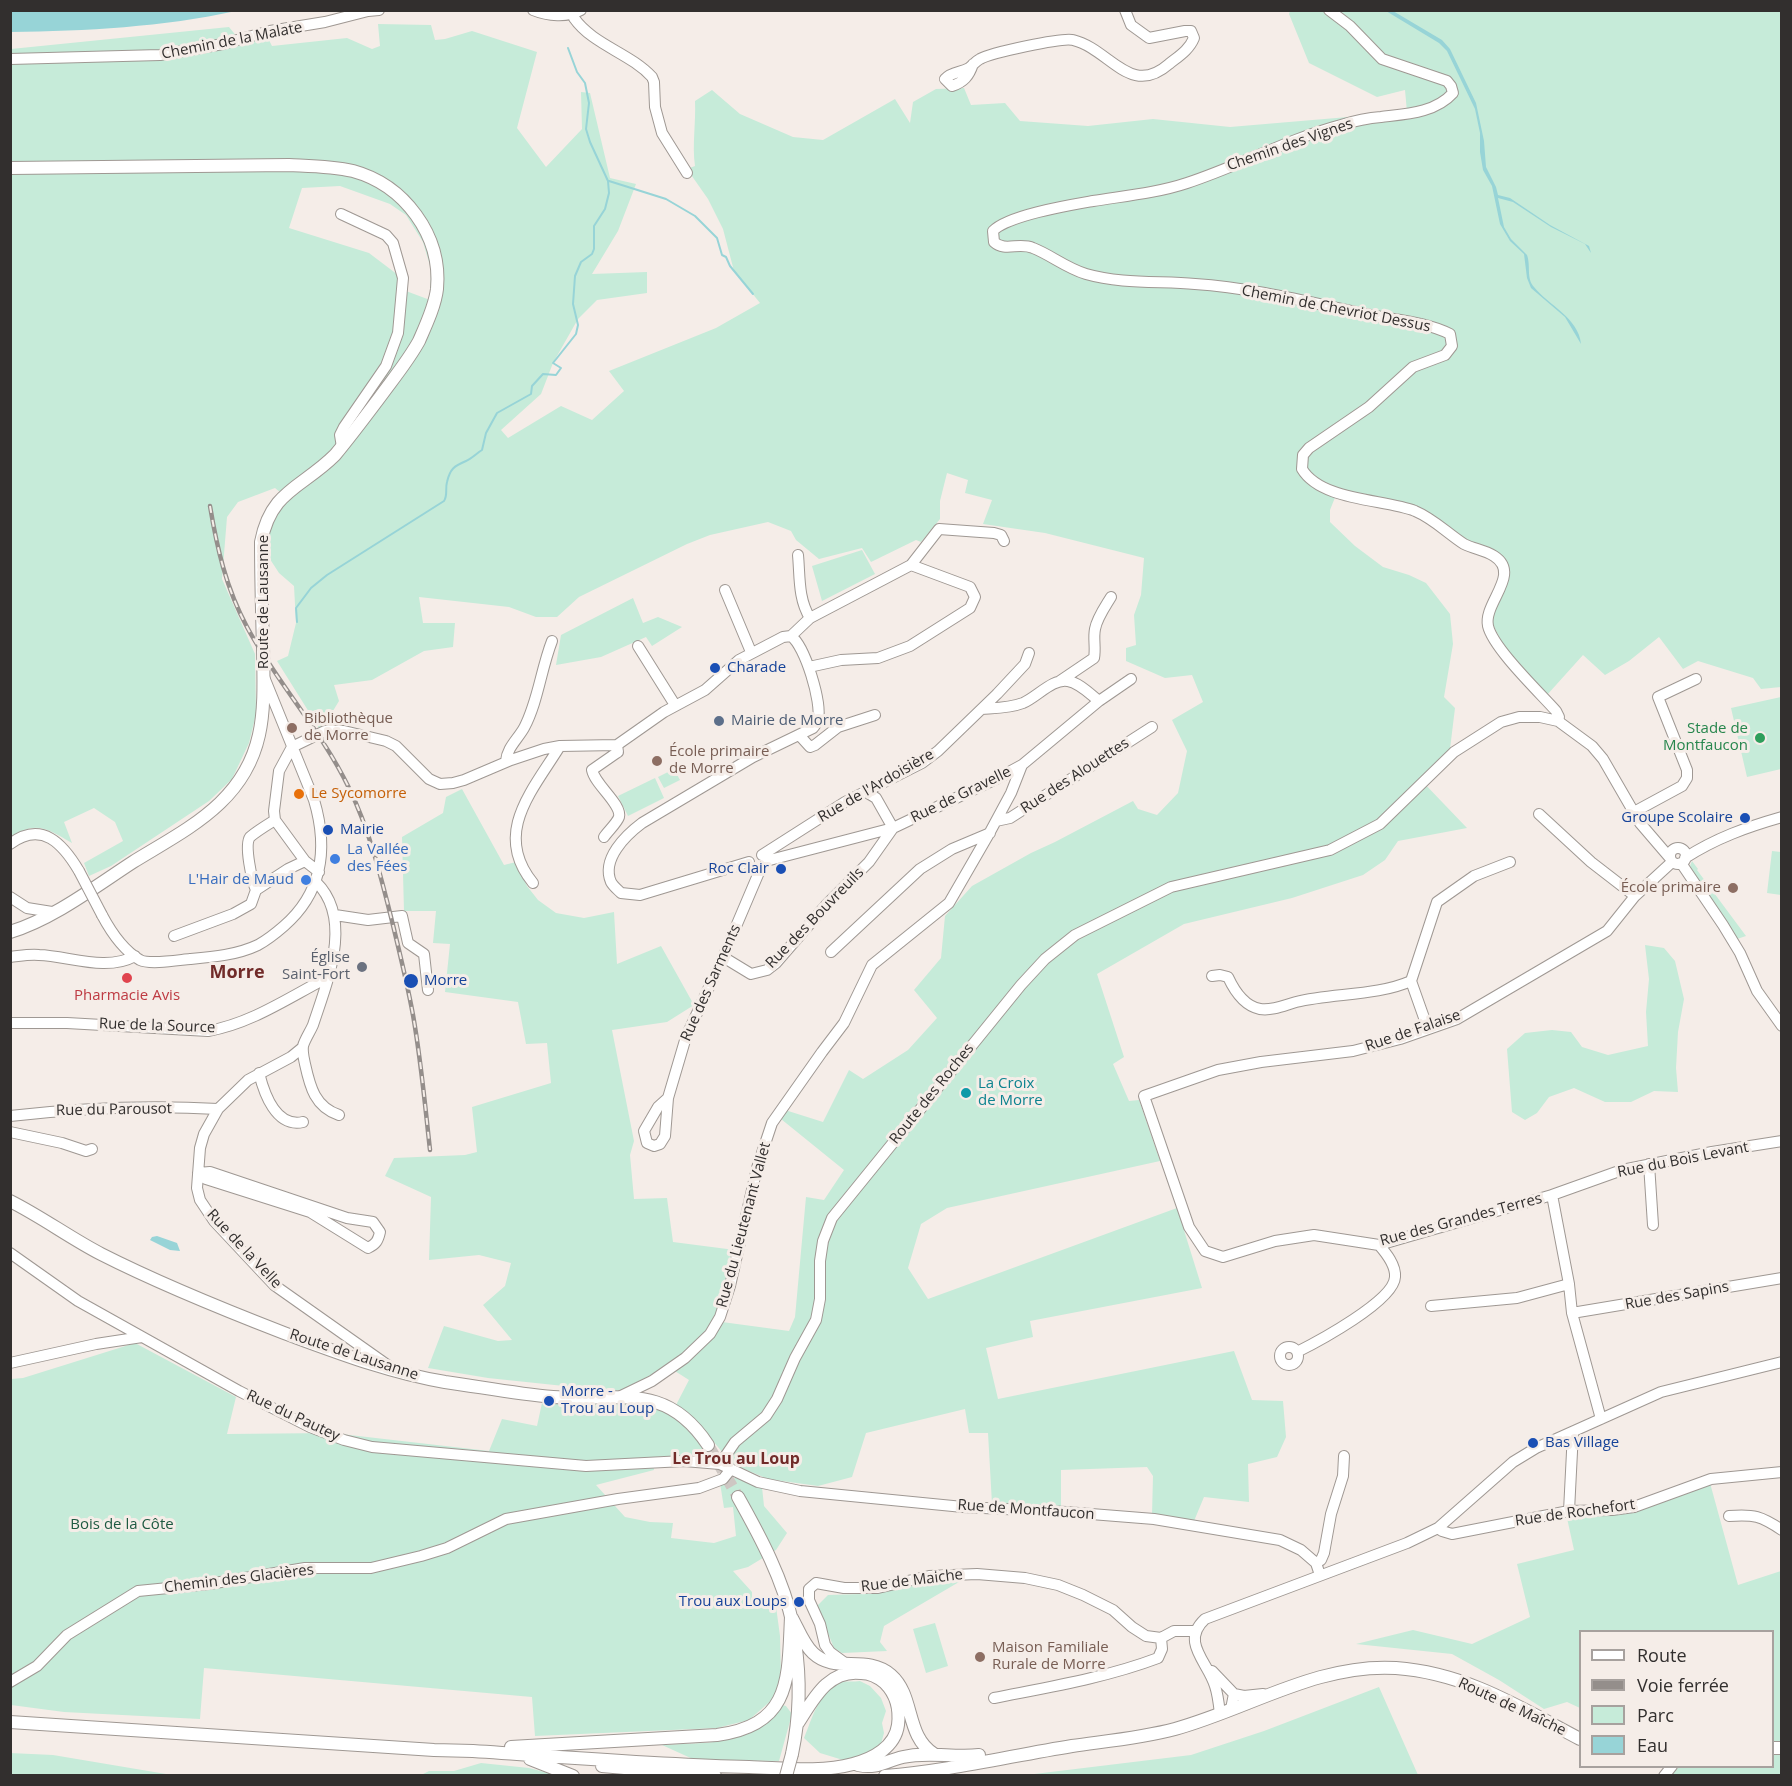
<!DOCTYPE html>
<html>
<head>
<meta charset="utf-8">
<style>
  body { margin:0 }
  #map { position:relative; width:1792px; height:1786px; overflow:hidden; background:#f5ede8; font-family:"Open Sans",sans-serif }
  canvas { display:block }
  .frame { position:absolute; inset:0; border:12px solid #322f2e; pointer-events:none }
  .legend { position:absolute; left:1579px; top:1630px; width:195px; height:138px; box-sizing:border-box; background:#f5ede8; border:2px solid #a7a19e; margin:0; padding:8px 10px; list-style:none; font-size:18px; color:#322f2e }
  .legend li { display:flex; align-items:center; gap:12px; height:30px }
  .legend b { width:30px; border:2px solid #a7a19e }
</style>
</head>
<body>
<div id="map">
<canvas width="1792" height="1786"></canvas>
<div class="frame"></div>
<ul class="legend">
<li><b style="height:8px;background:#fff"></b>Route</li>
<li><b style="height:8px;background:#948e8b"></b>Voie ferrée</li>
<li><b style="height:16px;background:#c6ebd9"></b>Parc</li>
<li><b style="height:16px;background:#97d4d7"></b>Eau</li>
</ul>
</div>
<script>
const ctx = document.querySelector('canvas').getContext('2d');
ctx.lineJoin = 'round';
function fill(path, color) { ctx.fillStyle = color; ctx.fill(path, 'evenodd'); }
function trace(path, color, width, dash) { ctx.strokeStyle = color; ctx.lineWidth = width; ctx.lineCap = dash ? 'butt' : 'round'; ctx.setLineDash(dash || []); ctx.stroke(path); }
function label(font, color, halo, rows, align = 'center') {
  ctx.font = font + ' "Open Sans",sans-serif'; ctx.lineWidth = 6; ctx.setLineDash([]); ctx.textBaseline = 'middle'; ctx.strokeStyle = halo; ctx.fillStyle = color; for (const [text, x, y, turn = 0] of rows) {
    ctx.save(); ctx.translate(x, y); ctx.rotate((+turn || 0) * Math.PI / 180); ctx.textAlign = isNaN(turn) ? turn : align; if (halo) ctx.strokeText(text, 0, 0); ctx.fillText(text, 0, 0); ctx.restore();
  }
}
fill(new Path2D(`
  M1290,11H1781V687L1761,689L1753,678L1698,661L1683,669L1659,637L1629,661L1605,675L1583,655L1547,695L1504,646L1490,619L1508,567L1423,512L1338,490L1330,510V522L1355,546L1383,567L1409,575L1426,583L1450,614L1453,644L1444,697L1455,708L1450,749L1420,779L1467,828L1398,841L1385,860L1363,875L1292,898L1184,924L1097,974L1124,1057L1113,1064L1129,1101L1139,1100L1160,1161L947,1208L921,1224L908,1268L928,1299L1177,1208L1202,1288L1030,1321L1033,1337L986,1348L998,1399L1234,1351L1252,1400L1283,1401L1286,1437L1277,1457L1248,1464L1249,1502L1204,1497L1194,1521L1152,1515L1153,1476L1147,1467L1061,1470V1508L992,1504L988,1433H969L965,1409L866,1433L852,1477L818,1486L768,1479L732,1464L699,1424L676,1405L689,1380L667,1366L622,1391L583,1388L488,1378L428,1368L444,1326L498,1341L512,1340L483,1305L505,1286L511,1263L479,1255L429,1260L431,1197L385,1176L394,1158L465,1155L477,1152L472,1107L551,1083L547,1043L526,1044L518,1002L445,992L450,944L433,943L436,911H404L402,837L443,813L446,797L462,789L504,865L516,862L527,886L538,900L556,913L584,918L614,912L617,964L661,946L694,1005L667,1022L612,1030L634,1141L630,1155L634,1199L667,1198L673,1242L735,1250L722,1322L789,1331L795,1317L806,1197L824,1200L844,1170L781,1119L785,1110L823,1122L849,1070L863,1079L908,1050L937,1018L914,990L941,958L945,916L972,886L1031,853L1055,842L1133,801L1138,809L1157,815L1178,793L1187,751L1172,720L1203,702L1192,675L1165,678L1126,661V648L1136,645L1134,615L1141,595L1144,558L1045,533L983,524L992,500L965,493L968,480L947,473L940,501V519L921,542L916,540L871,562L862,548L819,559L796,540L791,531L768,522L710,535L687,544L579,597L557,617H536L509,607L419,597L423,623H455L453,647L424,651L372,680L334,685L339,701L325,724L319,728L277,661L288,656L296,623L294,586L279,573L266,553L269,529L287,498L275,488L238,502L227,517L222,579L255,654L256,714L249,743L232,779L209,801L111,866L89,876L84,863L123,841L115,822L94,808L64,822L72,843C48,829 36,820 11,837V49L229,27L242,43L267,36L272,46L347,38L372,49L380,46L378,24L431,25L435,40L445,39L472,31L537,52L517,128L546,167L582,129L581,92L590,93L610,178L636,184L618,231L592,274L647,272V293L597,300L578,319L553,363L541,394L501,430L508,438L561,406L592,420L624,391L609,371L716,328L760,303L734,271L723,229L708,199L687,169L695,166C692,145 696,123 695,101L712,90L740,114L793,137L823,140L895,99L910,123L913,102L936,89L964,88L971,105L1005,103L1020,121L1088,126L1153,119L1230,127L1407,112L1405,90L1377,97L1309,63L1289,14ZM340,186L390,204L406,215L423,242L431,269L430,300L398,288V275L369,253L289,228L302,188Z
  M862,550L875,574L822,601L812,566Z
  M633,598L643,623L658,617L682,627L652,646L646,637L601,657L556,665L561,635Z
  M1781,697V769L1747,777L1731,708Z
  M674,769L680,780L664,788L658,777Z
  M655,778L664,798L628,816L618,796Z
  M1772,851L1781,852V895L1767,893Z
  M1692,861L1698,869L1697,870L1746,936L1737,939L1692,872L1690,866Z
  M1645,945L1664,948L1675,961L1684,999L1678,1032L1676,1068L1678,1092L1654,1091L1631,1102H1605L1574,1088L1549,1097L1537,1113L1525,1120L1512,1112L1507,1049L1525,1033L1552,1030L1571,1032L1582,1047L1608,1055L1648,1046L1646,1012L1649,979Z
  M135,1343L236,1397L227,1434L332,1433L489,1451L502,1419L537,1426L542,1403C570,1403 650,1397 671,1413C688,1425 698,1441 709,1459L652,1457L654,1470L596,1485L625,1517L650,1522L673,1523L671,1538L714,1543L736,1536L733,1507L724,1508L720,1483L738,1477L762,1487L764,1506L787,1533L776,1550L748,1567L733,1571L752,1592V1605L775,1599L780,1636L781,1677L774,1698L749,1720L717,1728L535,1736L532,1697L204,1668L200,1719L64,1712L11,1705V1379L23,1378Z
  M1710,1483L1738,1585L1781,1571V1775H1670L1679,1767L1772,1766V1632H1580V1708L1567,1702L1544,1709L1499,1680L1452,1654L1356,1644L1413,1630L1472,1644L1530,1617L1517,1564L1574,1550L1567,1518L1633,1512Z
  M929,1580L959,1582L884,1626L880,1642L887,1651L842,1653L834,1648L817,1606L828,1595L864,1594Z
  M935,1623L948,1666L926,1673L913,1629Z
  M860,1681L870,1686L881,1698L886,1711L882,1723L884,1733L881,1744L871,1753L843,1760L820,1753L804,1738C812,1719 819,1690 841,1682C846,1681 854,1682 860,1681Z
  M1379,1687L1418,1775H1026L1191,1755L1264,1731Z
  M782,1705L786,1706L792,1714L779,1761L695,1760L662,1745C687,1743 722,1745 745,1734C760,1728 771,1717 782,1705Z
  M10,1753L53,1755L172,1775H11Z
  M481,1763L529,1768L556,1775L419,1776L429,1771H454Z`), '#c6ebd9');
fill(new Path2D(`
  M10,11L11,10L236,11C163,27 86,31 11,32Z
  M1386,11H1393L1442,40L1450,49L1476,103L1484,141L1486,167L1496,187L1498,195L1510,198L1550,225L1589,246L1591,253L1585,244L1551,227L1513,202L1498,198L1504,227L1511,239L1527,255C1531,266 1526,278 1534,287C1548,305 1579,318 1581,344L1565,317L1531,288L1527,278L1524,254L1510,241L1500,224L1492,186L1483,170L1480,152V133L1475,109L1447,51L1439,43Z
  M157,1236L177,1243L180,1251L170,1250L150,1240L152,1237Z`), '#97d4d7');
trace(new Path2D(`
  M609,181L666,199L695,216L717,238L722,255L726,257L730,266L753,294
  M297,622L296,608L311,588L327,575L444,501C448,495 445,489 447,482C450,469 454,466 466,461C471,459 477,453 482,450L486,433L497,413L531,394L532,386L543,374L556,375L561,368L553,363L576,334L578,325L573,304L575,276L581,262L592,254L594,249V226L605,209L609,193L608,181L590,142L586,129L589,103L585,83L577,72L568,48`), '#97d4d7', 2);
trace(new Path2D(`
  M708,1445L738,1497`), '#cec7c3', 12, [12, 6]);
const minor = new Path2D(`
  M533,10C548,16 567,18 581,10
  M1329,10L1350,26L1382,59L1447,81L1451,86L1453,93C1435,113 1406,114 1381,117C1368,118 1354,121 1341,125C1288,139 1239,166 1187,183C1157,193 1124,196 1093,201C1070,205 1008,215 993,231L994,242C1005,252 1019,242 1033,248C1051,255 1066,268 1086,274C1121,284 1159,281 1195,284C1254,288 1312,303 1370,315C1396,320 1427,322 1450,334L1452,346L1445,355L1413,367L1369,407L1309,448L1303,455L1302,469C1321,501 1384,499 1415,511C1434,519 1447,533 1464,544C1474,549 1485,550 1494,556C1522,574 1483,603 1488,626C1493,648 1539,692 1556,711L1559,717L1558,721
  M574,14V18C593,45 630,53 652,77L654,82L655,107L662,133L687,173
  M10,59L160,55L223,44L270,31L325,22L368,11L379,10
  M973,64C969,76 964,82 952,86L945,79C952,71 961,73 969,68C973,65 976,61 980,59C990,53 1063,37 1073,40C1110,49 1130,98 1169,64C1179,56 1189,50 1194,38L1191,31H1185L1149,38L1131,25L1125,10
  M341,214L386,235L393,243L403,278L398,333L386,366L344,427L340,435L342,447
  M798,555C800,576 798,599 810,618
  M725,590L751,652
  M638,646L675,705
  M809,667L841,660L878,658L910,646L970,608L975,597L970,587L911,565
  M1060,681L1094,658C1096,648 1093,639 1095,629C1097,618 1105,607 1111,597
  M982,709C996,708 1010,708 1023,703C1037,697 1053,678 1068,681C1080,683 1091,695 1099,701
  M800,736L810,747L815,745L838,727L875,715
  M292,747L325,731H344L386,741L396,746L429,779L440,784L453,783L464,780L511,760L544,749L560,746L617,745L664,712L705,690L739,660L783,637L791,636L810,618L911,565L939,529L994,533L1001,535L1004,541
  M292,747L279,771L274,811L275,820L305,861L319,872
  M506,761C507,748 517,740 524,728C538,702 541,669 552,641
  M1634,812L1682,786L1687,778V770L1658,697L1696,679
  M1539,814L1591,862L1635,896
  M996,821L1010,818L1152,727
  M604,837C608,831 617,823 619,817C622,804 595,785 592,770L615,754L618,752L617,745
  M10,844C42,820 63,844 79,871
  M1670 856a8 8 0 1 1 16 0a8 8 0 1 1-16 0Z
  M762,855L845,802L922,763L938,751L997,694L1025,664L1029,653
  M1685,858C1716,838 1747,827 1782,817
  M766,861L893,828L998,778L1022,765L1099,701L1131,679
  M749,862L640,895L621,893C618,890 613,886 611,882C601,859 626,835 642,823L753,757L813,728C814,727 818,721 818,720C822,702 805,646 791,636
  M1681,863L1723,925L1740,953L1757,991L1782,1026
  M316,882C354,919 327,982 313,1025C310,1032 305,1039 303,1046C302,1052 304,1059 305,1064C310,1087 315,1107 339,1115
  M533,883C492,833 533,790 560,746
  M256,890C252,881 244,845 250,837C257,831 267,825 275,820
  M10,897L27,908L52,912
  M102,915C111,932 123,950 140,960C150,965 179,960 190,959C213,957 237,955 258,945C267,940 276,933 284,926C323,892 328,847 314,800L264,677
  M335,915L368,920L402,916L408,943L424,954L428,990
  M174,936L233,914L251,904L256,890L288,869L305,861
  M831,952L920,869L952,849L990,833
  M10,957C20,956 29,954 39,955C69,956 106,972 135,956
  M723,957L751,974L767,970L776,963L827,904L869,862L893,828L876,798L866,792
  M1212,976L1220,975L1228,977C1234,990 1244,1006 1260,1009C1272,1011 1285,1005 1296,1002C1333,993 1377,996 1411,981
  M1411,981L1437,902L1474,876L1510,862
  M1411,981L1428,1029
  M10,1023H67L208,1031C249,1024 285,1000 321,981L328,979
  M302,1048L291,1057L248,1080L218,1109L204,1134L200,1148L197,1188L200,1200L214,1221L274,1285L393,1369
  M259,1073C264,1093 276,1128 303,1122
  M668,1098L658,1107L644,1131L647,1143L654,1146L660,1144L665,1136L668,1098L686,1037L723,957L760,870
  M10,1116C80,1108 149,1105 218,1109
  M10,1132L62,1143L86,1151L92,1149
  M1649,1164L1653,1225
  M210,1172L347,1218L373,1222L380,1232C378,1241 376,1244 368,1248L310,1212L206,1179L198,1173Z
  M1552,1195L1622,1170L1712,1152L1782,1141
  M10,1253L78,1301L239,1391L310,1427L344,1440L372,1447L586,1466L684,1461L720,1464L758,1482L800,1491L963,1507L1066,1512L1154,1519L1280,1540L1301,1550L1316,1563L1320,1575
  M1431,1306L1517,1298L1569,1284
  M1572,1313L1782,1278
  M1280 1356a9 9 0 1 1 18 0a9 9 0 1 1-18 0Z
  M1297,1352C1317,1342 1394,1301 1395,1277C1396,1265 1386,1253 1379,1245
  M10,1363L96,1344L142,1337
  M621,1396L652,1381L685,1358L710,1334L720,1317L730,1286L757,1168L772,1123L822,1052L844,1023L872,965L949,903L990,832L1011,793L1022,765
  M1601,1419L1572,1313L1569,1284L1552,1195L1379,1245L1314,1235L1275,1241L1223,1257L1205,1251L1189,1227L1144,1096L1218,1070L1261,1062L1353,1051L1400,1039L1457,1019L1607,931L1635,896L1672,862
  M720,1464L735,1442L766,1416L777,1399L795,1358L816,1320L820,1299V1261L823,1241L832,1218L1021,985L1045,959L1075,935L1171,887L1330,850L1380,824L1454,752L1501,722L1519,717H1540L1558,721L1592,746L1603,759L1640,823L1670,858
  M1569,1511L1573,1432
  M1729,1516C1754,1514 1761,1516 1782,1530
  M1438,1528L1442,1531L1452,1534L1569,1511L1612,1510L1634,1507L1711,1479L1782,1472
  M1316,1563L1321,1560L1324,1553L1331,1514L1343,1476L1344,1456
  M845,1663L830,1652L825,1645L820,1624L809,1600V1589L816,1583L844,1588H878L929,1576L977,1574L1025,1578L1058,1585L1083,1595L1113,1610L1132,1627L1146,1636L1161,1638L1174,1631H1196
  M1212,1671L1234,1694L1231,1709
  M10,1682L37,1666L67,1635L138,1591L209,1584L305,1568H371L421,1556L447,1548L506,1519L618,1499L699,1488L723,1479L731,1469
  M1234,1694L1244,1696L1263,1694
  M994,1698C1049,1687 1105,1678 1158,1658L1162,1649L1161,1638
  M1220,1714C1219,1705 1218,1695 1215,1686C1208,1662 1180,1642 1205,1619L1407,1543L1438,1528L1513,1462L1536,1448L1661,1392L1782,1362
  M1664,1776L1672,1766`);
const major = new Path2D(`
  M10,168L289,165C310,166 332,166 353,171C404,185 442,235 437,289C435,306 426,325 419,341C408,361 393,379 380,397C365,417 350,437 335,455C302,488 271,490 261,542C261,577 262,612 263,647C264,708 268,757 220,803C195,827 162,844 133,862C96,886 53,919 10,932
  M10,1201C42,1217 70,1238 101,1254C160,1284 222,1309 284,1333C336,1352 390,1373 445,1382C481,1387 517,1394 553,1397C617,1402 665,1380 708,1445
  M738,1497C761,1538 783,1579 793,1625
  M792,1618C798,1629 804,1645 813,1653C835,1674 866,1654 891,1675C915,1696 905,1736 934,1754
  M10,1722L434,1750L473,1751C565,1757 657,1765 749,1767C783,1768 820,1773 853,1764C873,1759 895,1747 898,1725C900,1709 897,1695 885,1683C878,1677 870,1673 861,1673C828,1669 813,1700 798,1723
  M511,1747L717,1735C792,1725 788,1678 791,1617
  M1772,1748H1782
  M792,1754C800,1716 801,1681 795,1642
  M530,1759L573,1776
  M858,1765C878,1769 885,1761 903,1757C929,1751 953,1758 979,1755
  M602,1766L715,1776
  M885,1776C948,1771 1010,1756 1072,1746C1107,1741 1141,1738 1175,1729C1248,1709 1318,1663 1396,1668C1466,1673 1521,1708 1580,1739`);
trace(minor, '#9f9893', 12);
trace(major, '#9f9893', 14);
trace(minor, '#fff', 10);
trace(major, '#fff', 12);
const rail = new Path2D(`
  M210,506C217,548 226,588 247,627C277,683 321,730 349,788C369,829 380,873 391,917C399,950 407,982 413,1015C421,1060 425,1105 430,1150`);
trace(rail, '#948e8b', 4.5);
trace(rail, '#f5ede8', 2, [7]);
const minorBridge = new Path2D(`
  M79,871L102,915`);
const majorBridge = new Path2D(`
  M786,1776L792,1754`);
trace(minorBridge, '#9f9893', 12, []);
trace(majorBridge, '#9f9893', 14, []);
trace(minorBridge, '#fff', 10);
trace(majorBridge, '#fff', 12);
for (const [x, y, r, color] of [
  [715,668,6,"#1a4fb4"],
  [719,721,6,"#5c6f8a"],
  [292,728,6,"#8d6e63"],
  [1760,738,6,"#2e9e5b"],
  [657,761,6,"#8d6e63"],
  [299,794,6,"#e8710a"],
  [1745,818,6,"#1a4fb4"],
  [328,830,6,"#1a4fb4"],
  [335,859,6,"#3f7fe0"],
  [781,869,6,"#1a4fb4"],
  [306,880,6,"#3f7fe0"],
  [1733,888,6,"#8d6e63"],
  [362,967,6,"#6b7280"],
  [127,978,6,"#e0444e"],
  [411,981,8,"#1a4fb4"],
  [966,1093,6,"#0f9aa8"],
  [549,1401,6,"#1a4fb4"],
  [1533,1443,6,"#1a4fb4"],
  [799,1602,6,"#1a4fb4"],
  [980,1657,6,"#8d6e63"]
]) { const dot = new Path2D(); dot.arc(x, y, r, 0, 2 * Math.PI); ctx.fillStyle = color; ctx.fill(dot); trace(dot, '#f5ede8', 2); }
label('15px', '#322f2e', '#f5ede8', [
  ["Chemin de la Malate",232,41,-11],
  ["Chemin des Vignes",1290,145,-19],
  ["Chemin de Chevriot Dessus",1336,309,11],
  ["Route de Lausanne",264,602,-90],
  ["Rue des Alouettes",1075,776,-33],
  ["Rue de l'Ardoisière",876,786,-30],
  ["Rue de Gravelle",961,795,-26],
  ["Rue des Bouvreuils",815,918,-46],
  ["Rue des Sarments",711,983,-66],
  ["Rue de la Source",157,1026,2],
  ["Rue de Falaise",1413,1031,-19],
  ["Route des Roches",932,1094,-51],
  ["Rue du Parousot",114,1110,-1],
  ["Rue du Bois Levant",1683,1160,-11],
  ["Rue des Grandes Terres",1461,1220,-15],
  ["Rue du Lieutenant Vallet",744,1225,-75],
  ["Rue de la Velle",244,1249,47],
  ["Rue des Sapins",1677,1296,-10],
  ["Route de Lausanne",354,1355,18],
  ["Rue du Pautey",293,1416,25],
  ["Rue de Montfaucon",1026,1510,4],
  ["Rue de Rochefort",1575,1513,-8],
  ["Chemin des Glacières",239,1579,-7],
  ["Rue de Maiche",912,1581,-7],
  ["Route de Maîche",1512,1707,25]
]);
label('15px', '#164399', '#f5ede8', [
  ["Charade",727,668],
  ["Groupe Scolaire",1733,818,"right"],
  ["Mairie",340,830],
  ["Roc Clair",769,869,"right"],
  ["Morre",424,981],
  ["Morre -",561,1392],
  ["Trou au Loup",561,1409],
  ["Bas Village",1545,1443],
  ["Trou aux Loups",787,1602,"right"]
], 'left');
label('15px', '#785e54', '#f5ede8', [
  ["Bibliothèque",304,719],
  ["de Morre",304,736],
  ["École primaire",669,752],
  ["de Morre",669,769],
  ["École primaire",1721,888,"right"],
  ["Maison Familiale",992,1648],
  ["Rurale de Morre",992,1665]
], 'left');
label('15px', '#4e5e75', '#f5ede8', [
  ["Mairie de Morre",731,721]
], 'left');
label('15px', '#27864d', '#f5ede8', [
  ["Stade de",1748,729],
  ["Montfaucon",1748,746]
], 'right');
label('15px', '#c56008', '#f5ede8', [
  ["Le Sycomorre",311,794]
], 'left');
label('15px', '#366cbe', '#f5ede8', [
  ["La Vallée",347,850],
  ["des Fées",347,867],
  ["L'Hair de Maud",294,880,"right"]
], 'left');
label('15px', '#5b616d', '#f5ede8', [
  ["Église",350,958],
  ["Saint-Fort",350,975]
], 'right');
label('15px', '#be3a42', '#f5ede8', [
  ["Pharmacie Avis",127,996]
]);
label('15px', '#0d838f', '#f5ede8', [
  ["La Croix",978,1084],
  ["de Morre",978,1101]
], 'left');
label('15px', '#1e5a42', '#f5ede8', [
  ["Bois de la Côte",122,1525]
]);
label('bold 16px', '#712b29', '#f5ede8', [
  ["Le Trou au Loup",736,1459]
]);
label('bold 18px', '#712b29', '#f5ede8', [
  ["Morre",237,973]
]);
</script>
</body>
</html>
